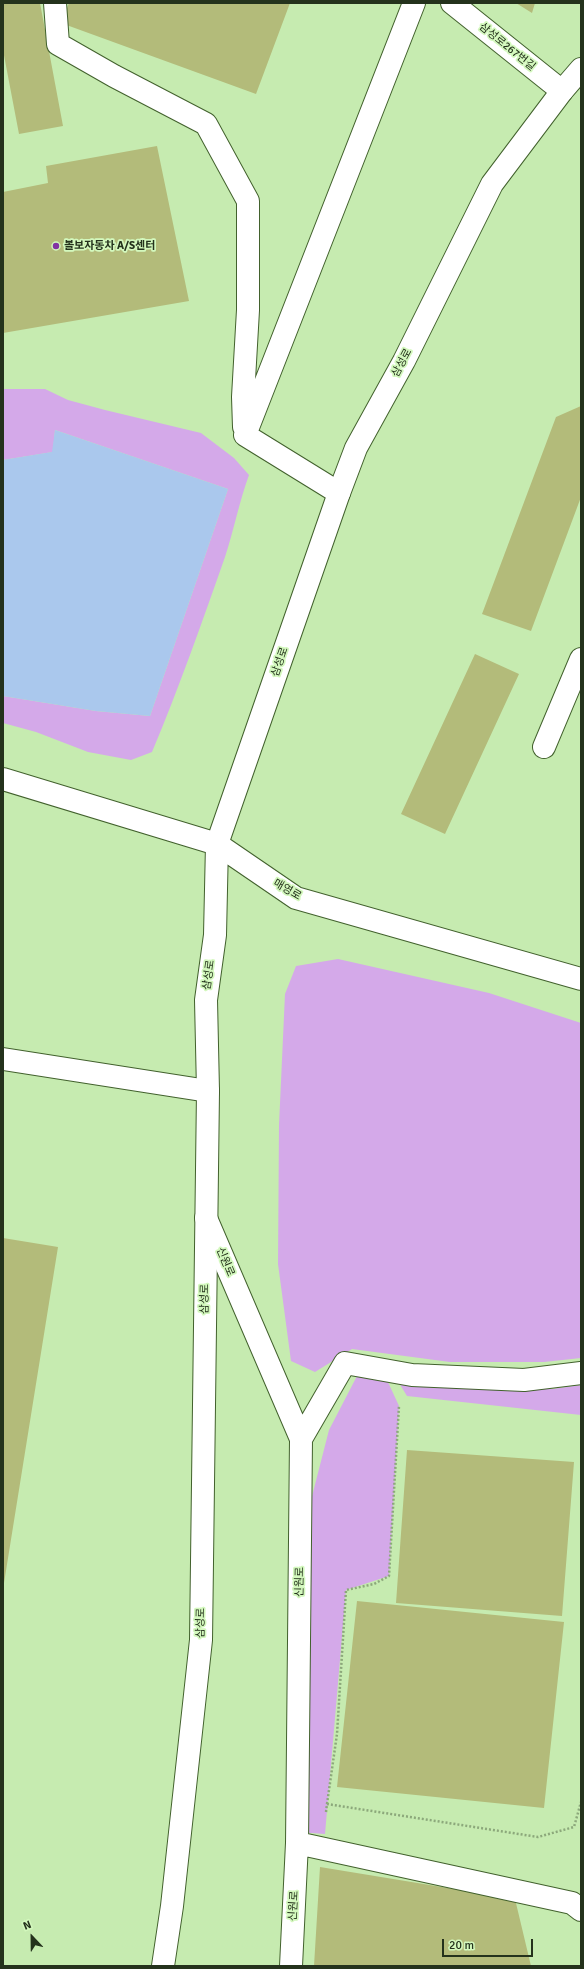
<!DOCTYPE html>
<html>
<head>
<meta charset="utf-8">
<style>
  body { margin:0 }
  #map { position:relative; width:584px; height:1969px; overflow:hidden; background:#c6ebb0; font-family:Signika,sans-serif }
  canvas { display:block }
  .frame { position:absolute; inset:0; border:4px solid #24321c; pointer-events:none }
  .north { position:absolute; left:12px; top:1917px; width:40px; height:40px; -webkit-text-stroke:3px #d3f8bd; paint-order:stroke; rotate:338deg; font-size:11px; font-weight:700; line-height:16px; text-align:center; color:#24321c }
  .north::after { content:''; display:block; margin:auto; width:14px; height:18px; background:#24321c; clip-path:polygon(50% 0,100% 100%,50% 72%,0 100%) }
  .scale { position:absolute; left:442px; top:1939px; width:91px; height:18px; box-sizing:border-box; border:2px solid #24321c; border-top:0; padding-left:5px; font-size:12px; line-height:14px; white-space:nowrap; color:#24321c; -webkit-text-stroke:3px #d3f8bd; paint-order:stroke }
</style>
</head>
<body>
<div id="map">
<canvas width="584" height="1969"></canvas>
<div class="frame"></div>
<div class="north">N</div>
<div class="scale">20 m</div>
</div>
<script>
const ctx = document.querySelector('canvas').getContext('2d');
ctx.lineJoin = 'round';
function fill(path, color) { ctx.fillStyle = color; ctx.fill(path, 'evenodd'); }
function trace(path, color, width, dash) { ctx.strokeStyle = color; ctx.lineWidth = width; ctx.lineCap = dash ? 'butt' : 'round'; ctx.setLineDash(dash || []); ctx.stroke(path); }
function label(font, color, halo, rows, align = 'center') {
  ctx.font = font + ' Signika,"Noto Sans KR",sans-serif'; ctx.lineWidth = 3.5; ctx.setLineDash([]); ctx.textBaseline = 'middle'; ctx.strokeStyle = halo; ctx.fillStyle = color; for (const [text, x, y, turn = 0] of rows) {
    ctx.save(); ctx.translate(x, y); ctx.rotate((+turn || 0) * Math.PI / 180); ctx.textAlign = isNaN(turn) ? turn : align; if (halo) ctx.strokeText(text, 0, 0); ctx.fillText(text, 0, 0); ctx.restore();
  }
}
fill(new Path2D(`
  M3,389H45L68,400L105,410L201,433L234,458L249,475C239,502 234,530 225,557C202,622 179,688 152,752L131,760L88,752L36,732L3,723V696L96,711L150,716L228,489L55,430L53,452L3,460Z
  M338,959L489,993L581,1023V1358L544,1362H450L352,1349L315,1372L291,1361L278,1264L279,1125L285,994L296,966Z
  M382,1369L399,1406L389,1576L346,1590L325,1834L297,1832L309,1508L329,1430L357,1376Z
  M399,1383L552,1389L581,1385V1415L407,1396Z`), '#d4a9e9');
fill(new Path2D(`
  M55,430L228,489L150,716L96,711L3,696V460L52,452Z`), '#aac8ed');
fill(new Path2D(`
  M3,3H40L63,126L19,134L3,50Z
  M69,3H290L256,94L61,23Z
  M516,3H535L532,13Z
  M157,146L189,301L3,333V192L48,183L46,166Z
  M581,406V497L531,631L482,614L556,417Z
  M475,654L519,674L445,834L401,814Z
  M3,1238L58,1247L4,1583H3Z
  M407,1450L574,1462L562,1616L396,1603Z
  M357,1601L564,1622L544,1808L337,1787Z
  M320,1867L515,1899L531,1966H314Z`), '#b3bb7a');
const minor = new Path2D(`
  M55,3L58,44L114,76L206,124L248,201V310L243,397L244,427
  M452,3L562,91
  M339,493L245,435L414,3
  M544,747L581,659
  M3,1059L208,1091
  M206,1218L301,1439L297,1843L291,1966
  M301,1439L345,1363L412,1375L524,1380L581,1373
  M297,1843L572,1903L581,1910`);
const tertiary = new Path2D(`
  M3,779L217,844L296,898L581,979
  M163,1966L172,1906L201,1640L208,1091L206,1000L215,935L217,844L339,493L356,448L404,361L492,184L562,91L581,69`);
trace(minor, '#42612d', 24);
trace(tertiary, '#42612d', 24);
trace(new Path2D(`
  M327,1804L337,1734L346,1590L374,1584L389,1576L399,1406
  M326,1812L327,1804L538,1837L574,1827L581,1802`), '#8ca87b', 2.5, [2, 2]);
trace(minor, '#fff', 22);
trace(tertiary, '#fff', 22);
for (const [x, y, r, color] of [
  [56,246,4,"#8233a3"]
]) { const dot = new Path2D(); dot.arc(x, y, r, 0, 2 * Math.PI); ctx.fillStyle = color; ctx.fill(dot); trace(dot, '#d3f8bd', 1.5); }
label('11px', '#24321c', '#d3f8bd', [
  ["삼성로267번길",507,47,39],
  ["삼성로",402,363,-62],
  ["삼성로",280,662,-71],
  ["매영로",287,890,30],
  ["삼성로",209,975,-82],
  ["신원로",225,1262,67],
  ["삼성로",205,1299,-89],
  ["신원로",300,1582,-89],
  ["삼성로",201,1623,-89],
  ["신원로",294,1906,-87]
]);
label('bold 11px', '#24321c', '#d3f8bd', [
  ["볼보자동차 A/S센터",64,246]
], 'left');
</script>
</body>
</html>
